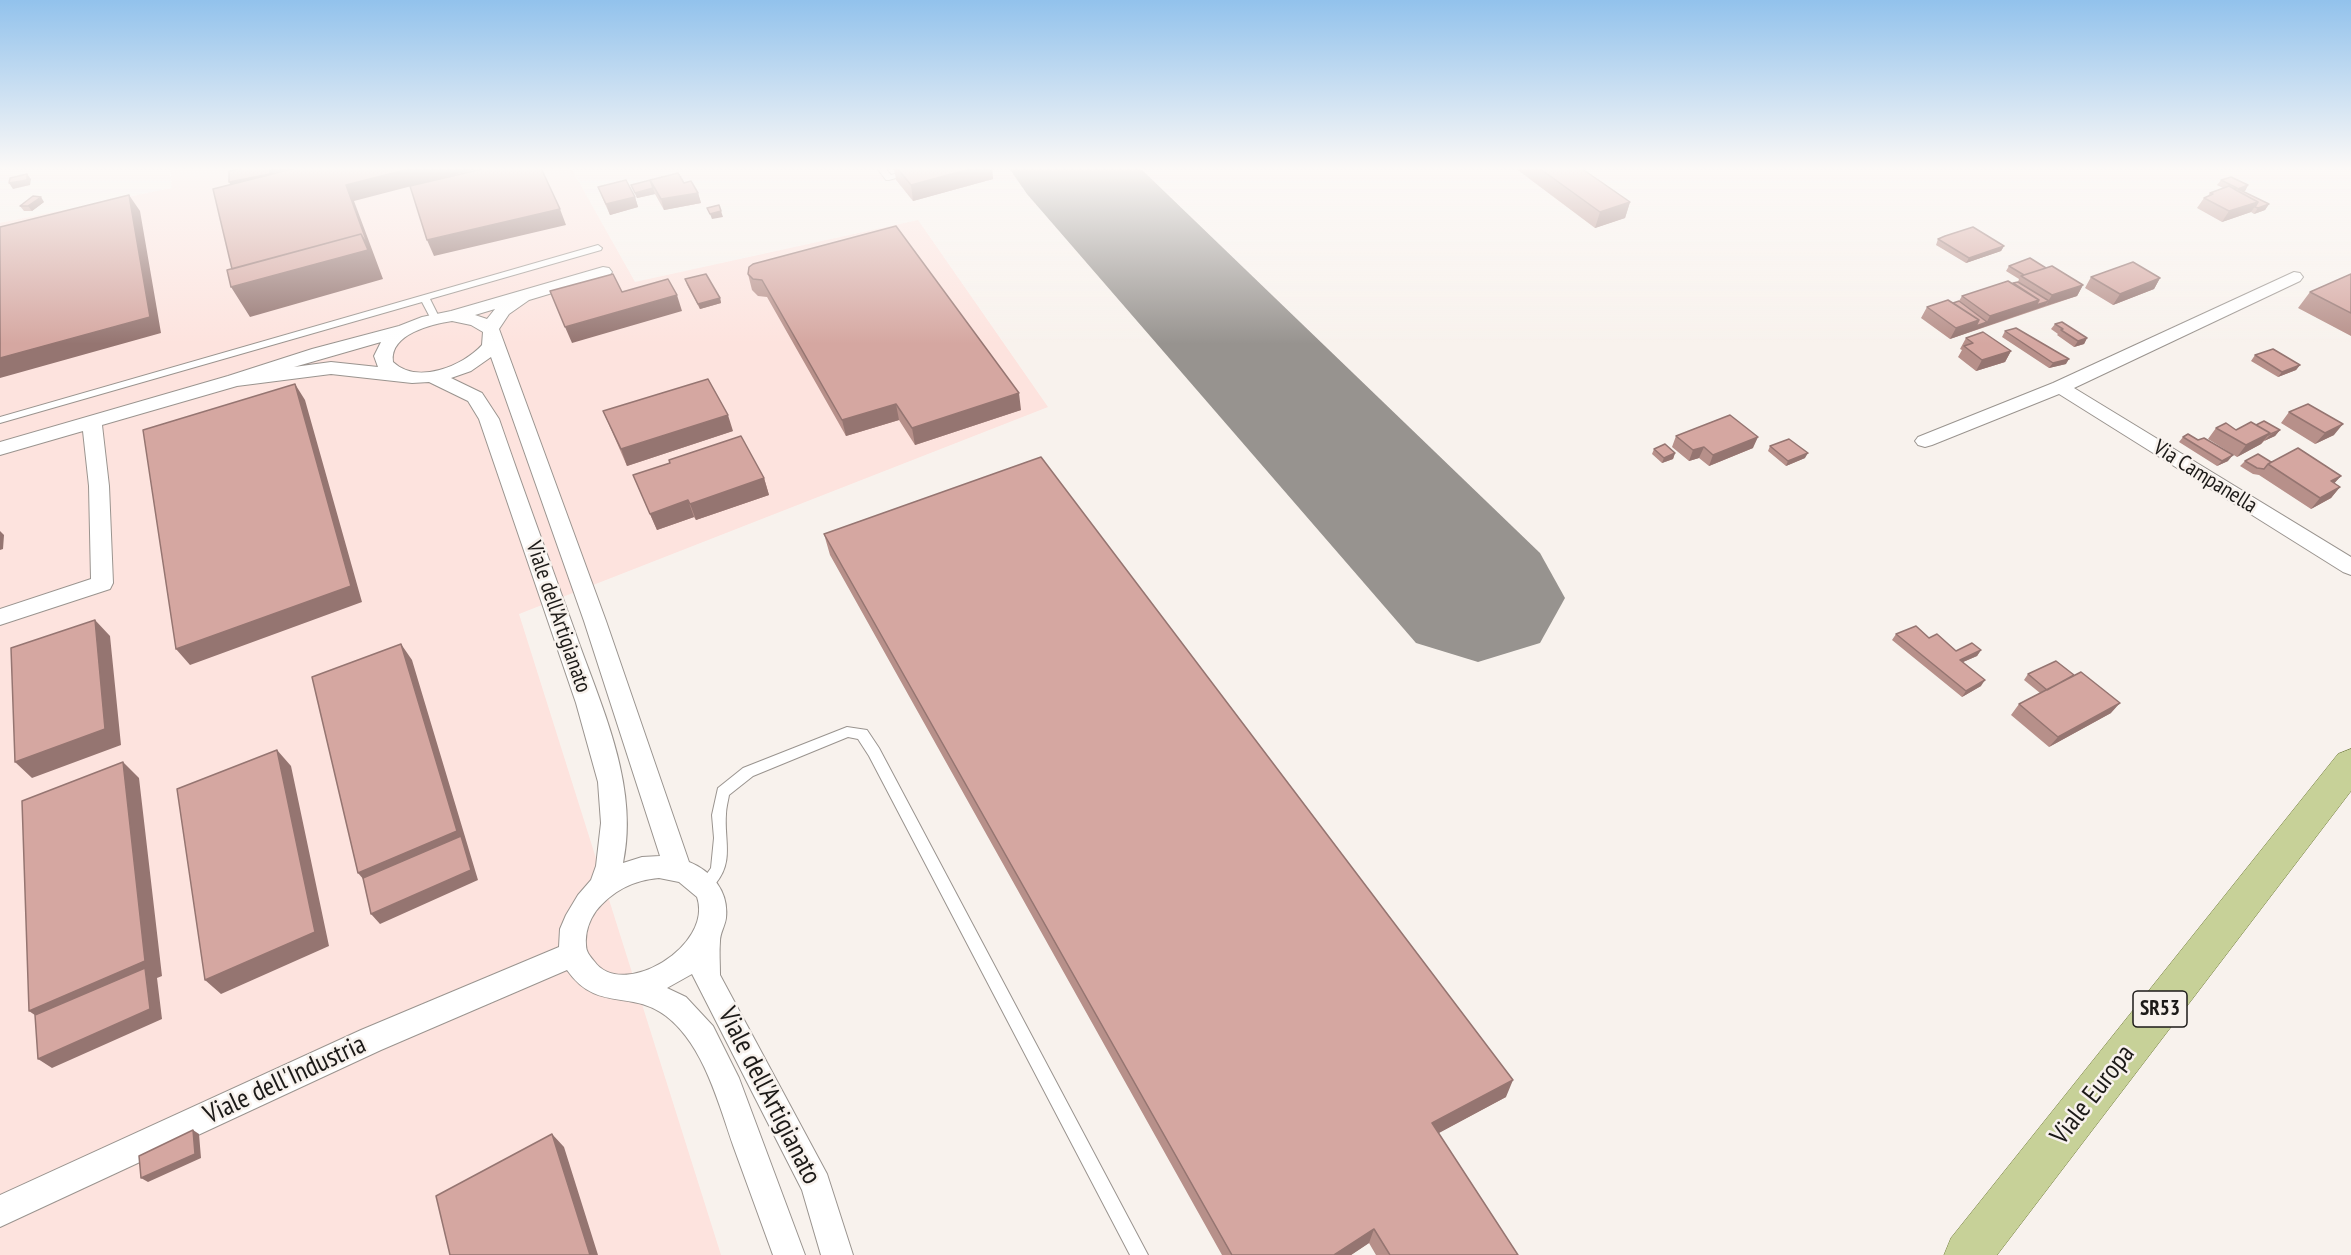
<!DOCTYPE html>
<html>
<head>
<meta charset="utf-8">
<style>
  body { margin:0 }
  canvas { display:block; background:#f8f2ed }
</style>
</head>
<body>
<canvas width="2351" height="1255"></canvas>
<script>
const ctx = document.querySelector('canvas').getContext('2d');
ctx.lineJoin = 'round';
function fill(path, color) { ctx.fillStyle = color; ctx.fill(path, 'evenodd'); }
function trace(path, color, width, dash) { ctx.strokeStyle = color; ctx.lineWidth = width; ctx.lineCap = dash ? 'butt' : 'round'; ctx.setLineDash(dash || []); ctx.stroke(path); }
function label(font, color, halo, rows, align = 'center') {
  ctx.font = font + ' "PT Sans Narrow",sans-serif'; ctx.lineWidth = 5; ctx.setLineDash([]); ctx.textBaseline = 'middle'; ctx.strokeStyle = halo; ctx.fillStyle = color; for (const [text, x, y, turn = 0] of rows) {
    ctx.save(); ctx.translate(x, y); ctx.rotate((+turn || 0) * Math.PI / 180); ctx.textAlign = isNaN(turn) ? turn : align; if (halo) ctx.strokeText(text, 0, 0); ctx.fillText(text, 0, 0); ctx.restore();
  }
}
fill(new Path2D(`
  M170,168H571L635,282L918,220L1048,407L519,614L721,1255H0V223L172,188Z`), '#fde3de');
fill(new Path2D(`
  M1009,168H1140L1540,553L1565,598L1540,643L1478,662L1416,643L1027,194Z`), '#97938f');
const lane = new Path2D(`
  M877,168H885L891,175L916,168H930L889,180H886Z
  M598,245L602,248L601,250L430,299L440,319L438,321H432L422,302L0,423V417Z
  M847,727L867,730L879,748L1148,1255H1130L869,756L858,739L848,737L753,776L729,795C728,801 726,808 726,814C724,840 734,861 716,883C711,890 708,893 700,890L698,886L711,868L714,838L712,815L718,788L743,768Z`);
const street = new Path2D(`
  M603,267L609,268L612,272L609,276L529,300L509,314L499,329L606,621L689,862C712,871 729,892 726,918C725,926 720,933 720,941C719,952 720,963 720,975L827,1174L853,1255H821L802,1190L692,974L667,988L686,997L713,1026L739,1078L805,1255H773C760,1219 747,1184 734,1148C719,1105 704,1045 666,1016C631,989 597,1013 567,970L381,1050L0,1227V1195L361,1030L559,947L560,929L566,915L578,895L591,880L596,866L601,823L598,782L576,703L479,419L468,401L429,382L412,383L331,374L237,386L102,425L109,486L113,583L110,589L0,625V609L91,579L89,486L83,431L0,455V442L228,376L312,349L399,326L422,317L451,311ZM495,309L487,319L475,315ZM452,321L471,325L483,332L482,345C463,366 417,385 393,362C389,334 432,324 452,321ZM381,342L374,356L378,367L331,362L294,367ZM491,357L584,621L660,856L642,857L623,863C640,784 599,702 574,629C549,559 523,489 499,419L482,393L451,378L471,371ZM659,878L679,882L697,897C714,946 622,1001 594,961C590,956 586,952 586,945C585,933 589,921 596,911C612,891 634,880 659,878Z
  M2294,272L2300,273L2303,277L2300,281L2074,388L2351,557V575L2343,572L2059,394L1932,445L1925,447L1918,445L1915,441L1918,437L2053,383Z`);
const primary = new Path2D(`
  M2351,749V791L1997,1255H1944L1951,1238L2338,754Z`);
trace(lane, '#9a948f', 2);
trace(street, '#9a948f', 2);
trace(primary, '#727d3e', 1);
fill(lane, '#fff');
fill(street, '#fff');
fill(primary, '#c7d198');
fill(new Path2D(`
  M894,168H992L993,179L913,201L896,180Z
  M1515,168H1581L1630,202L1625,218L1595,228Z
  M2221,180L2248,185L2245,191H2243L2269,204L2265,210L2254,214L2251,212L2222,222L2197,208L2204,198L2208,196L2210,193L2223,188L2217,185Z
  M684,183L698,193L701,203L664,210L655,194L637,198L631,185Z
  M598,187L635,197L638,207L610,215L602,197Z
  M44,202L32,211H24L20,206Z
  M1938,239L2004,246L2001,251L1966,263L1936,245Z
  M2009,266L2046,268L2083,285L2077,296L1950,339L1921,318L1927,307L1953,303L1959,301L1962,296L2018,282L2019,279L2006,271Z
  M749,267L1021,410L915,445L899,420L846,436L767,297L758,296L752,290L748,274Z
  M2351,274V336L2298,308L2310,292Z
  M2091,277L2160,278L2154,289L2113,305L2085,288Z
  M685,279L720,298L721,303L700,309L687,285Z
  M2055,324L2087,338L2084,344L2074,347L2057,335L2058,334L2051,329Z
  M2005,331L2066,364L2049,368L2002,337Z
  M1966,338L2011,351L2005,362L1976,371L1958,357L1962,350L1960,349Z
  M2255,355L2300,365L2296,370L2278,377L2251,361Z
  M603,411L733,431L627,466Z
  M2289,412L2334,435L2315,444L2281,423Z
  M2256,425L2280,430L2275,436L2264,441L2261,444L2237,457L2208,439L2216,428L2236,430Z
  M1676,436L1753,448L1709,466L1699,458L1689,461L1672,447Z
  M2183,437L2228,461L2217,466L2179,442Z
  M1770,446L1805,458L1786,466L1768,451Z
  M1654,449L1675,453L1673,459L1662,463L1652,454Z
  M2245,461L2271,462L2341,476L2334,483L2340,487L2331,498L2311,509L2259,475L2253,474L2240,466Z
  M633,475L764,478L769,495L696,520L694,517L657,530Z
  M824,534L1506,1097L1438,1133L1518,1255H1376L1369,1243L1351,1255H1222L830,555Z
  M1896,634L1929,638L1956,651L1981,650L1977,656L1963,662L1981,686L1962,697L1892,640Z
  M2028,674L2111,713L2049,747L2011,715L2019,704L2040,693L2024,680Z`), '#b7908a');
fill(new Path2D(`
  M270,168H286V170L273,173V180L232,188L229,182Z
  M413,168H481L354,201L383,279L250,317L231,287L361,234L346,185Z
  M974,168H992L993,179L913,201L911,185Z
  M27,174L31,179L30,185L13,189L9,183Z
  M2248,185L2245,191L2234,194L2238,189Z
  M653,188L655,194L637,198L635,193Z
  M698,193L701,203L664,210L661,199Z
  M129,195L140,211L161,333L0,378V358Z
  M41,197L44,202L32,211L28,206Z
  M635,197L638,207L610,215L606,204Z
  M1630,202L1625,218L1595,228L1600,212Z
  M2258,202L2251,212L2222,222L2229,211Z
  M2269,204L2265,210L2254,214L2258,208Z
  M560,209L566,225L434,256L427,240Z
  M721,211L723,217L712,219L710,214Z
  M2004,246L2001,251L1966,263L1969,258Z
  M2160,278L2154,289L2113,305L2120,294Z
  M2083,285L2077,296L2045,306L2052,295Z
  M677,295L682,311L572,343L565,327Z
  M720,298L721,303L700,309L698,304Z
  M2039,300L2049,301L2045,306L1984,327L1990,316Z
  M1979,320L1987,322L1984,327L1950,339L1956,328Z
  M2087,338L2084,344L2074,347L2078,341Z
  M2011,351L2005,362L1976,371L1982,360Z
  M2069,359L2066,364L2049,368L2053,363Z
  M2300,365L2296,370L2278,377L2282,372Z
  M295,384L305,400L362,602L190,665L176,649Z
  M1019,393L1021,410L915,445L912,428Z
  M896,404L899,420L846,436L842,420Z
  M728,415L733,431L627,466L621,449Z
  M2343,424L2334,435L2315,444L2325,433Z
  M2280,430L2275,436L2264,441L2269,436Z
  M2270,433L2261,444L2237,457L2246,445Z
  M1758,437L1753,448L1709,466L1713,455Z
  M1704,447L1699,458L1689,461L1693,450Z
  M1675,453L1673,459L1662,463L1664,458Z
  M1808,453L1805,458L1786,466L1788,461Z
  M2233,455L2228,461L2217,466L2222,461Z
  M2341,476L2331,487V481Z
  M764,478L769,495L696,520L690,504Z
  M2340,487L2331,498L2311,509L2320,498Z
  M688,500L694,517L657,530L650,514Z
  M0,531L4,535L3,549L0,550Z
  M95,620L110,636L121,745L32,778L15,762Z
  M401,644L412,660L478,880L380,924L371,914V888L358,873Z
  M1981,650L1977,656L1956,665L1960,660Z
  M1985,680L1981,686L1962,697L1966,691Z
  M2120,703L2111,713L2049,747L2058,737Z
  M277,750L291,766L329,946L221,994L205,980Z
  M123,762L139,778L162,976L157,978L162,1019L52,1068L38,1059L49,1025L29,1011Z
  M1513,1080L1506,1097L1426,1140L1432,1123Z
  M193,1130L199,1134L201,1158L148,1182L141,1178Z
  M552,1134L564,1147L598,1255H590Z
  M1374,1229L1369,1243L1351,1255H1334Z`), '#957571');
const building = new Path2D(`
  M243,168H270V174L229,182V171Z
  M296,168H413L346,185L369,248L361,234L232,269L213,189Z
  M486,168H541L560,209L427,240L410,186Z
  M897,168H974L911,185Z
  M1539,168H1581L1630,202L1600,212Z
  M678,173L684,183L691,181L698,193L661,199L650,180Z
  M27,174V180L9,183L10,178Z
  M662,177L650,180L653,188L635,193L631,185Z
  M2231,177L2248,185L2238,189L2269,204L2258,208L2255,207L2258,202L2234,189L2237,188L2221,180Z
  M626,180L635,197L606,204L598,187Z
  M2229,186L2258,202L2229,211L2204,198L2213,194L2210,193Z
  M129,195L150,317L0,358V227Z
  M33,196L41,197L28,206H20Z
  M719,205L721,211L710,214L707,208Z
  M896,226L1019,393L912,428L896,404L842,420L762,280L753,279L748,274L749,267L753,264Z
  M1973,227L2004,246L1969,258L1938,239L1945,236Z
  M361,234L368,250L231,287L227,270Z
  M2030,258L2046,268L2024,275L2009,266Z
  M2133,262L2160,278L2120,294L2091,277Z
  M2052,266L2083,285L2052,295L2021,276Z
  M613,274L622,292L668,279L677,295L565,327L550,291Z
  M706,274L720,298L698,304L685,279Z
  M2351,274V313L2310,292Z
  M2008,281L2039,300L1990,316L1962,296Z
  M2018,282L2049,301L2036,305L2039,300L2013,283Z
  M1948,300L1979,320L1956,328L1927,307Z
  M1959,301L1987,322L1976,326L1979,320L1953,303Z
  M2062,322L2087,338L2078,341L2061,330L2063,329L2055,324Z
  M2016,328L2069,359L2053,363L2005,331Z
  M1983,332L2011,351L1982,360L1964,346L1973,343L1966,338Z
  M2273,349L2300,365L2282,372L2255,355Z
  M708,379L728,415L621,449L603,411Z
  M295,384L351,586L176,649L143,430Z
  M2308,404L2343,424L2325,433L2289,412Z
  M1730,415L1758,437L1713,455L1704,447L1693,450L1676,436Z
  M2264,421L2280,430L2268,435L2270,433L2256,425Z
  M2251,422L2270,433L2246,445L2216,428L2226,423L2236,430Z
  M2188,434L2198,440L2204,438L2233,455L2222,461L2183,437Z
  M741,436L764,478L690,504L688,500L650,514L633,475L670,463L669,460Z
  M1789,439L1808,453L1788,461L1770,446Z
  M1665,444L1675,453L1664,458L1654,449Z
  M2298,448L2341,476L2331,481L2340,487L2320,498L2268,464Z
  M2258,454L2271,462L2268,464L2264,469L2257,468L2245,461Z
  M1041,457L1513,1080L1432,1123L1518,1255H1390L1374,1229L1334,1255H1232L824,534Z
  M95,620L105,729L15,762L11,648Z
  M1916,626L1929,638L1937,634L1956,651L1972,643L1981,650L1960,660L1985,680L1966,691L1896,634Z
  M401,644L457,831L358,873L312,677Z
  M2056,661L2074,675L2047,690L2028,674Z
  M2081,672L2120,703L2058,737L2019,704Z
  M277,750L315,932L205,980L177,789Z
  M123,762L145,961L29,1011L22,801Z
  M461,836L471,870L371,914L363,878Z
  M145,968L150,1009L38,1059L35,1015Z
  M193,1130L195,1154L141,1178L139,1156Z
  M552,1134L590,1255H450L436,1196Z`);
fill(building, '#d5a7a1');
trace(building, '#957571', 1.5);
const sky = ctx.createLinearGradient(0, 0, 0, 344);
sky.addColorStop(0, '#92c2ec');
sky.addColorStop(0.49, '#fcf9f7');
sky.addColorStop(1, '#fcf9f700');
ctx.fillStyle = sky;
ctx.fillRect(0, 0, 2351, 344);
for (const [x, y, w] of [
  [2160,1009,54]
]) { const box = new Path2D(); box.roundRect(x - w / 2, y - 18, w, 36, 4.5); ctx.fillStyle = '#f8f2ed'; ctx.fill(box); trace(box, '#1c1a18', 1.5); }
label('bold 21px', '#1c1a18', null, [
  ["SR53",2160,1009]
]);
label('22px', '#1c1a18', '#f8f2ed', [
  ["Via Campanella",2205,477,32],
  ["Viale dell'Artigianato",558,617,71]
]);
label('27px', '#1c1a18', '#f8f2ed', [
  ["Viale dell'Industria",285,1080,-25],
  ["Viale Europa",2093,1095,-52],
  ["Viale dell'Artigianato",769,1096,63]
]);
</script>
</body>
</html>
